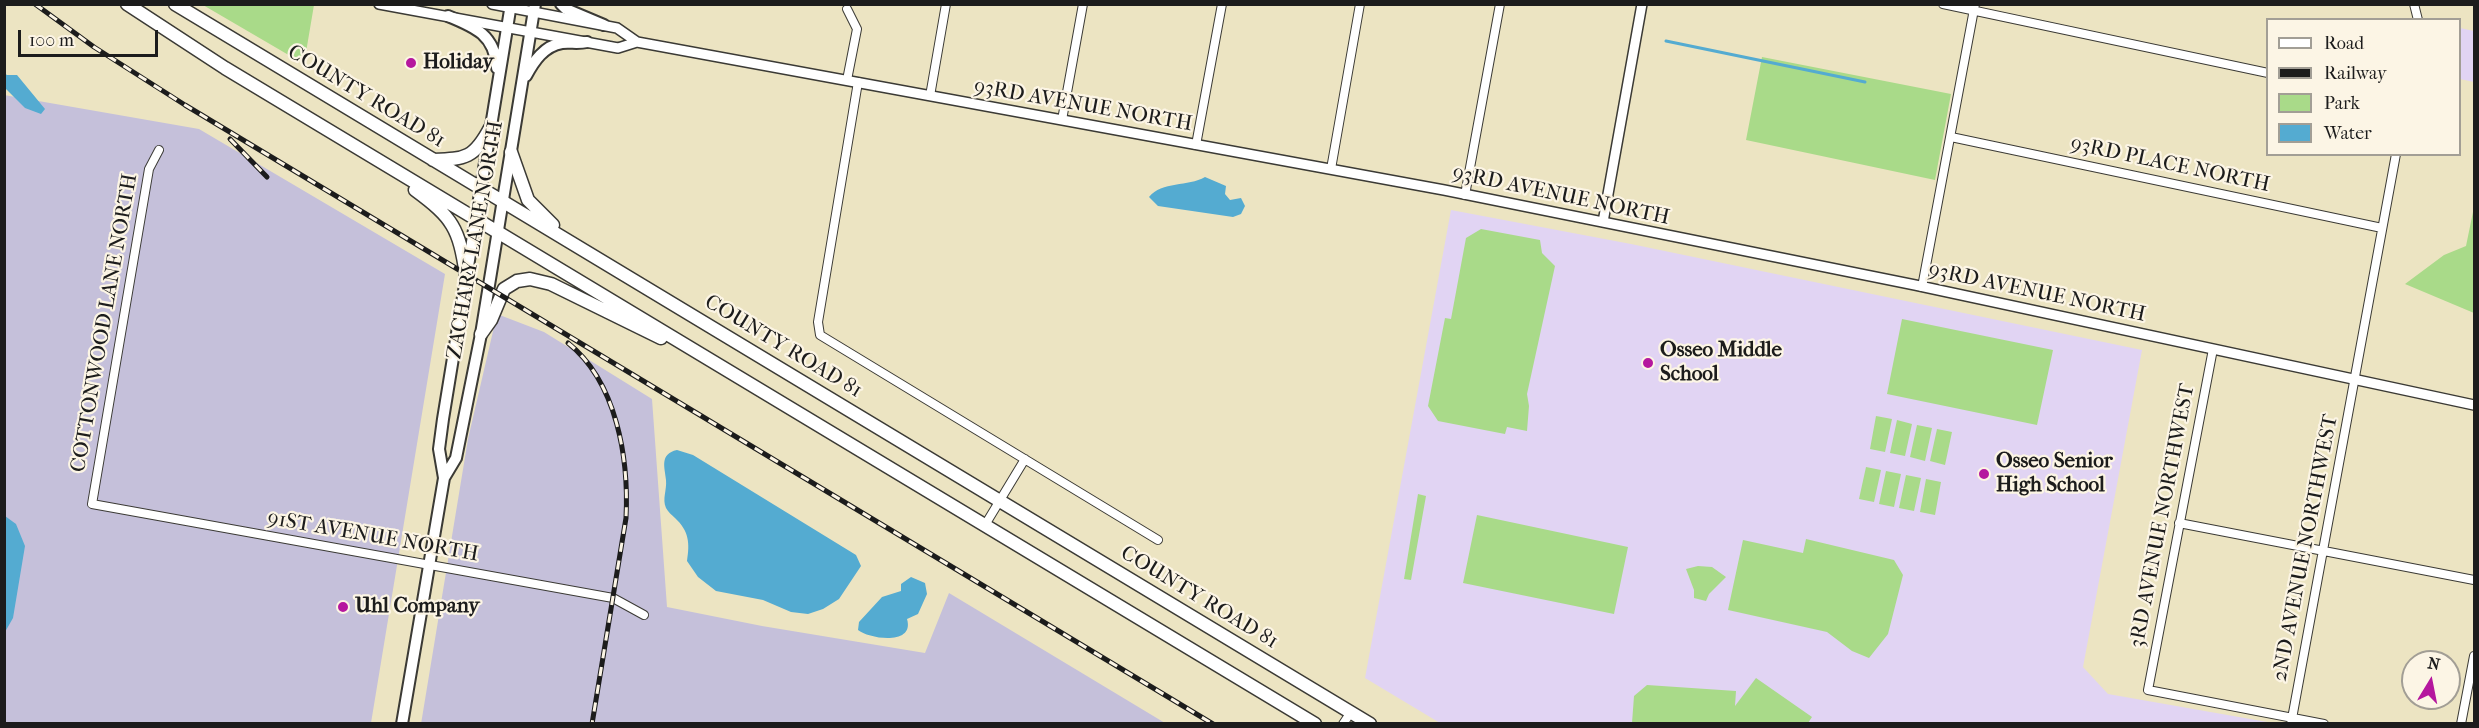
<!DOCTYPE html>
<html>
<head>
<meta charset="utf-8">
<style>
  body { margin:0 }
  #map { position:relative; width:2479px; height:728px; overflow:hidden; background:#ece4c2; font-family:"IM FELL French Canon",serif }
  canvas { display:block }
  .frame { position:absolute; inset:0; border:6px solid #1c1c1c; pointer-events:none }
  .legend { position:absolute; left:2266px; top:18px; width:195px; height:138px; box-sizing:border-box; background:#fcf5e5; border:2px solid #a29e95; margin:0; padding:8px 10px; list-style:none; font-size:18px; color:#1c1c1c }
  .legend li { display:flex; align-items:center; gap:12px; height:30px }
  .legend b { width:30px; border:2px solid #a29e95 }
  .north { position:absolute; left:2401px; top:650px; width:60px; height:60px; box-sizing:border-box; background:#fcf5e5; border:2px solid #a29e95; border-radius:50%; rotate:10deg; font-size:16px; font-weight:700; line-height:24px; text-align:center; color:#1c1c1c }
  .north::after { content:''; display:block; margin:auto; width:21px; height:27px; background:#b5179e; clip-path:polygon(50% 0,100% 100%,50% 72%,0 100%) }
  .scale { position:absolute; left:18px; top:30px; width:140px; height:27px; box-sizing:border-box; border:3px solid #1c1c1c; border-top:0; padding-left:8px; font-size:18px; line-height:21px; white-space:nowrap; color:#1c1c1c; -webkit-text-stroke:4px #fcf5e5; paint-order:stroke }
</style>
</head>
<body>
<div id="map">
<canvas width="2479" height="728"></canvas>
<div class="frame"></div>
<ul class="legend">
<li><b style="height:8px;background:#fff"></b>Road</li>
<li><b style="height:8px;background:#1c1c1c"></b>Railway</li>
<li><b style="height:16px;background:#a9da89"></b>Park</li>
<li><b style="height:16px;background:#54abd1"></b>Water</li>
</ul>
<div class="north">N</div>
<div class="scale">100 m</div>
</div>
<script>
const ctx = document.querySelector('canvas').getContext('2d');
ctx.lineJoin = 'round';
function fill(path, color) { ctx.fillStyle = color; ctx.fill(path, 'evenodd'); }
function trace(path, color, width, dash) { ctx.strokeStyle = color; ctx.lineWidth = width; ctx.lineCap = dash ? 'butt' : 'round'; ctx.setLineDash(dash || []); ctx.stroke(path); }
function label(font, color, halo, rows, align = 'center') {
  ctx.font = font + ' "IM FELL French Canon",serif'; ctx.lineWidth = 4.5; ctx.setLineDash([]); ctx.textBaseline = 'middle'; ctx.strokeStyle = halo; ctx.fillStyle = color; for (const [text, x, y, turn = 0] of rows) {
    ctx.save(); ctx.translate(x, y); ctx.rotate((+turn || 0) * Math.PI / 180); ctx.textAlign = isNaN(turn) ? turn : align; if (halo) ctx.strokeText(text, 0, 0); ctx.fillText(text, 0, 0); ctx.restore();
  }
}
fill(new Path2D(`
  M2460,28L2474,31V82L2460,79Z
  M1451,210L1631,244L2142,350L2083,667L2108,694L2273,723H1440L1365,678Z`), '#e1d4f3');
fill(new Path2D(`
  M4,95L199,129L445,274L371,723H5Z
  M497,314L544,332L652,399L667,607L762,626L925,653L949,593L1165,723L421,724L468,439Z`), '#c5c0da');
fill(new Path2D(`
  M203,5H314L304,64Z
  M1762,57L1951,94L1935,180L1746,140Z
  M2474,207V313L2405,284L2444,255L2466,246Z
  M1481,229L1540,240L1542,253L1555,266L1527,394L1529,406L1527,431L1507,427L1505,434L1438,421L1428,406L1445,318L1451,319L1466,238Z
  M1902,319L2053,350L2037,425L1887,394Z
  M1876,416L1892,419L1885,452L1870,449Z
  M1897,420L1912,424L1905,456L1890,453Z
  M1917,425L1932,428L1925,461L1910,457Z
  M1937,429L1952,432L1945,465L1930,461Z
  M1866,467L1881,470L1874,502L1859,499Z
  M1886,471L1901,474L1894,507L1879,504Z
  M1906,475L1921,478L1914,511L1899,508Z
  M1926,479L1941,482L1935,515L1920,512Z
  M1418,494L1426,496L1411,580L1404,579Z
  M1477,515L1628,547L1614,614L1463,583Z
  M1806,539L1894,560L1903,575L1888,634L1869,658L1852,651L1827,632L1728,610L1743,540L1803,553Z
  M1698,566L1712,567L1726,577L1709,594L1706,601L1694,598V590L1686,569Z
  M1756,678L1812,717L1808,723H1632L1634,696L1647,685L1736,691L1735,706Z`), '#a9da89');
fill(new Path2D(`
  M4,73L7,75H17L45,109L41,114L25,108L5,88Z
  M1205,177L1226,186L1225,194L1230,200L1241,198L1245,206L1241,214L1233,217L1158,206L1149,197C1162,181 1188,187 1205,177Z
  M677,450L693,455L856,555L861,566L839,599L823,609L808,614L791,612L763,600L716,591L698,577L687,561C690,543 689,531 675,518C672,515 668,512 666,508C662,499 667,490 666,480C665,468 659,454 677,450Z
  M5,516L16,524L25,546L13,618L5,632Z
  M911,577L925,583L927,594L918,614L907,619C915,646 869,639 858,630L859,622L882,597L901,591V584Z`), '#54abd1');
trace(new Path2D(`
  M1666,41L1865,82`), '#54abd1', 3);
const minor = new Path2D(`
  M1943,4L2268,73
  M2414,4L2418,20
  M847,9L857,29L847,80
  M858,82L818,322L820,335L1158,540
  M930,96L946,4
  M1062,120L1083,4
  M1951,137L2382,228
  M1196,145L1222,4
  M159,150L149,169L92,504L613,598L644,615
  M1331,169L1360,4
  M1465,195L1500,4
  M1922,287L1975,4
  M2213,349L2148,690L2324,724
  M2179,523L2474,580
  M985,525L1025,459
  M1343,724L1351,712
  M2291,724L2396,154
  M2461,724L2474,656`);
const tertiary = new Path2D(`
  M379,4L618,48L637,42
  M492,4L617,28L637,42L1444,190L1915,285L2474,405
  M1603,222L1642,4`);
const secondary = new Path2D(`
  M561,4L566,9L604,25
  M448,16C475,27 495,35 497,68
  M526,76C534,61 544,46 562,43C570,42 578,44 587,42
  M444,478L456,458L481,334L535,4
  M402,724L444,478L439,449L443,419L511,4`);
const trunk = new Path2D(`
  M127,4L225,68L1315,724
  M175,4L1370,724
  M511,152L528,200L553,225
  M433,160C466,159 474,158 490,128
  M415,190C453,218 459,228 466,275
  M481,334L491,320L504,289L517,281L530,279L551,284L661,338`);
trace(minor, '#3b3a35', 10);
trace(tertiary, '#3b3a35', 12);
trace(secondary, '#3b3a35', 14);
trace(trunk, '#3b3a35', 15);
trace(minor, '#fff', 8);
trace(tertiary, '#fff', 9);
trace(secondary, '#fff', 10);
trace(trunk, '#fff', 12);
const rail = new Path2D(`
  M35,4L94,47L185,105L1213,724
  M230,139L267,177
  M568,343C617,382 629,459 626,518L592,724`);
trace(rail, '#1c1c1c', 5);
trace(rail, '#fcf5e5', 3, [9]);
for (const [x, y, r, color] of [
  [411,63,6,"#b5179e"],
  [1648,363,6,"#b5179e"],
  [1984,474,6,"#b5179e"],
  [343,607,6,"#b5179e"]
]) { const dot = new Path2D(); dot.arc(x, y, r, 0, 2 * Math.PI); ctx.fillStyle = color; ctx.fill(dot); trace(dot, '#fcf5e5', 2); }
label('bold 21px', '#1c1c1c', '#fcf5e5', [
  ["Holiday",423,63],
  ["Osseo Middle",1660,351],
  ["School",1660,375],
  ["Osseo Senior",1996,462],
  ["High School",1996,486],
  ["Uhl Company",355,607]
], 'left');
label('21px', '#1c1c1c', '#fcf5e5', [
  ["COUNTY ROAD 81",366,97,31],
  ["93RD AVENUE NORTH",1083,106,10],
  ["93RD PLACE NORTH",2170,165,12],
  ["93RD AVENUE NORTH",1561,196,12],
  ["ZACHARY LANE NORTH",476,240,-80],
  ["93RD AVENUE NORTH",2037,293,12],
  ["COTTONWOOD LANE NORTH",105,323,-80],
  ["COUNTY ROAD 81",783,347,31],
  ["3RD AVENUE NORTHWEST",2163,516,-79],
  ["91ST AVENUE NORTH",373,537,10],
  ["2ND AVENUE NORTHWEST",2306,548,-79],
  ["COUNTY ROAD 81",1199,598,31]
]);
</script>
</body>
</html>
